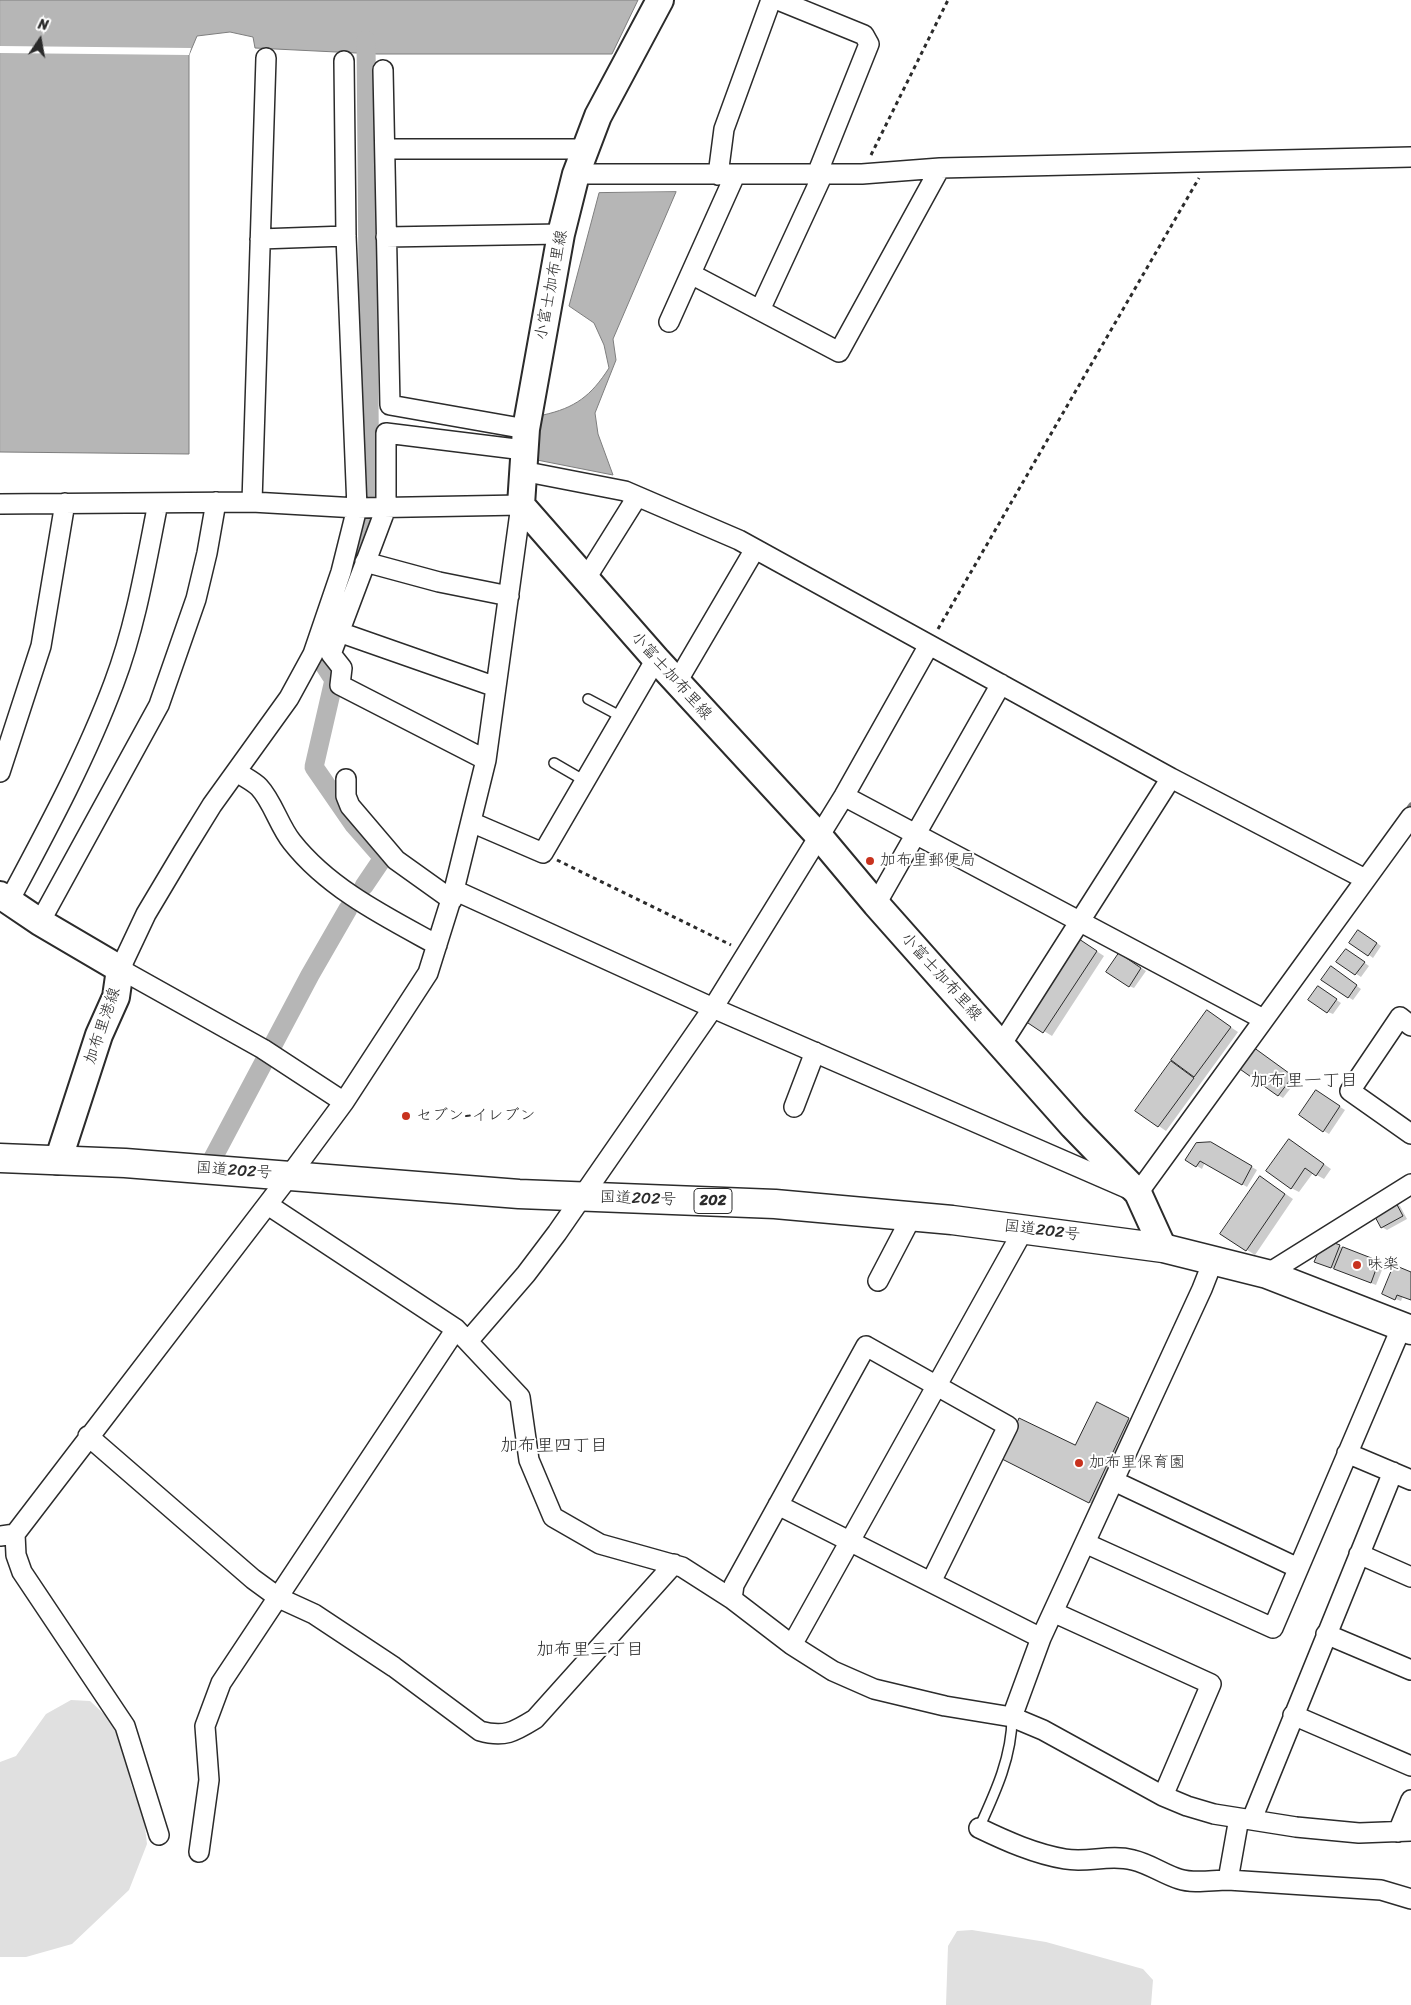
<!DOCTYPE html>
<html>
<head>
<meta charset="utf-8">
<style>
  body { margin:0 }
  #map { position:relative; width:1411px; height:2005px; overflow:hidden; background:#fff; font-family:Sriracha,sans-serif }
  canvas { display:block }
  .north { position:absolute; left:15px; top:15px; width:50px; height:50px; -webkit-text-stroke:4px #fff; paint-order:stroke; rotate:12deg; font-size:14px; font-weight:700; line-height:20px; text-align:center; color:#2b2b2b }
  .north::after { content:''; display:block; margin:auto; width:18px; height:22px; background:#2b2b2b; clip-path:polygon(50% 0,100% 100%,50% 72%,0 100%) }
</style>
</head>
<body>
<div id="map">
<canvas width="1411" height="2005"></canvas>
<div class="north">N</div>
</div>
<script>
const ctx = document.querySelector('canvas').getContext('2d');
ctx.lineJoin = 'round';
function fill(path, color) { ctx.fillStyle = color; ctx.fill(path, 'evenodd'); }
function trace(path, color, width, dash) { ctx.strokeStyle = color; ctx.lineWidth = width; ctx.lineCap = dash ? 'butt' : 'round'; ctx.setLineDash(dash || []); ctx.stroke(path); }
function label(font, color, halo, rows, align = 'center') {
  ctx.font = font + ' Sriracha,"Klee One",sans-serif'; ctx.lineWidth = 4; ctx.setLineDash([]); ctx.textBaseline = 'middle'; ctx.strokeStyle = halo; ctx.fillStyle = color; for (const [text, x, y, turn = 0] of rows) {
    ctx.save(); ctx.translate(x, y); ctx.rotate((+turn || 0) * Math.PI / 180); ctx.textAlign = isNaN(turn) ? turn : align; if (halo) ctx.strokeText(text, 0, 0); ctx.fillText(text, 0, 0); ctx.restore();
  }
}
fill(new Path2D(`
  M71,1700L90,1701L118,1727L131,1784L144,1819L147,1844L129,1890L72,1944L26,1957H0V1762L16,1756L46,1714Z
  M972,1930L1046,1942L1143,1969L1153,1980L1151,2005H946L948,1946L957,1931Z`), '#e0e0e0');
const water = new Path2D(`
  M0,0H638L612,54H377L255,48L253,37L230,32L197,36L189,55V454L0,452Z
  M676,192L613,339L616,360L595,413L598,434L613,475L532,459L543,415C575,408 591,396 609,368L604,345L594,323L569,306L599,193Z`);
fill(water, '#b6b6b6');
trace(water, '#7e7e7e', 1);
fill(new Path2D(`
  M0,46L191,48L189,55L0,53Z`), '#fff');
fill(new Path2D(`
  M1364,934L1381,946L1373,958L1369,955Z
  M1087,945L1104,956L1052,1036L1026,1020Z
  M1351,953L1369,966L1361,977L1338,962Z
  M1124,957L1146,971L1134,988L1129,986Z
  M1336,971L1361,989L1353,1000L1348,997Z
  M1323,991L1341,1003L1333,1014L1328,1012Z
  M1208,1012L1238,1032L1166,1131L1136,1110Z
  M1258,1051L1297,1080L1283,1098L1278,1095Z
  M1321,1095L1345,1110L1329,1134L1324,1131Z
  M1211,1143L1257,1170L1247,1187L1205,1162L1202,1169L1187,1160Z
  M1297,1145L1331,1169L1324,1179L1313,1173L1299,1192L1291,1188Z
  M1268,1182L1293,1199L1255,1255L1222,1234Z
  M1395,1203L1400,1206L1407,1219L1387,1230L1382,1227Z
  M1339,1246L1384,1265L1376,1285L1316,1262Z
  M1411,1273V1300L1403,1296L1401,1301L1388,1296Z
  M1128,1419L1136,1423L1098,1507L1011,1463L1076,1447Z`), '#0003');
trace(new Path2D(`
  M1405,813L1411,805`), '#7e7e7e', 5);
trace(new Path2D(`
  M341,602L370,519L366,40
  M330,635L321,660L334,680L314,767L354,825L383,858L364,886
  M213,1158L310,975L348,909`), '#b6b6b6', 19);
const building = new Path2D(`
  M1358,930L1377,943L1368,956L1349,943Z
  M1079,939L1097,951L1043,1033L1025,1021Z
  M1346,949L1365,962L1355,975L1336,962Z
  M1119,953L1141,968L1129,987L1106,972Z
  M1331,966L1357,985L1348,998L1321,980Z
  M1318,986L1337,999L1327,1013L1308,1000Z
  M1207,1010L1231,1027L1194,1077L1171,1060Z
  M1253,1047L1293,1076L1278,1096L1237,1067Z
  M1171,1061L1194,1078L1158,1127L1135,1111Z
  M1316,1090L1340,1106L1323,1132L1299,1115Z
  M1289,1139L1324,1164L1316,1176L1305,1168L1291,1189L1266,1171Z
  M1211,1142L1252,1166L1242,1185L1200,1161L1196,1167L1185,1160L1196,1143Z
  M1260,1176L1285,1194L1246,1251L1220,1234Z
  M1395,1201L1403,1216L1381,1228L1373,1213Z
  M1329,1241L1340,1245L1331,1268L1314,1262L1321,1246Z
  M1343,1247L1379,1261L1371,1283L1334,1269Z
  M1394,1265L1411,1272V1300L1397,1295L1395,1300L1382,1294Z
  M1097,1402L1129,1418L1089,1503L1002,1459L1019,1418L1075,1445Z`);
fill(building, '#cbcbcb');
trace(building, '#2b2b2b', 1);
const lane = new Path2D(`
  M588,699L622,717
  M554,763L585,781
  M979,1828C995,1793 1012,1757 1012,1717`);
const street = new Path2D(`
  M778,0L864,35L869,44L817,174
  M383,70L390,405L526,429
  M385,149H584
  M576,174H862L940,168L1411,157
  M718,175L724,129L771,0
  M386,237L561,234
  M260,239L346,236
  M691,274L839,352L940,168
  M760,310L823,174
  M669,322L735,175
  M522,471L625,491L739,540L1171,778L1365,879
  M252,502L266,58
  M0,504L252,502L357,508L521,505L486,760L454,890L428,973L344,1102L290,1175L15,1534L0,1536
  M365,562L439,582L509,596
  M585,580L637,497
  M339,632L496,687
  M677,682L755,549
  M486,760L340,685L342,668L331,654L386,508V433L524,450
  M0,772L41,646L65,503
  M237,772C244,777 253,781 259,787C273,802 279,826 292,842C329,889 386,917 437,945
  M346,779V796L350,806L396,860L452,900
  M844,796L1263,1019
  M471,822L543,853L656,659
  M454,890L713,1008L1138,1193L1411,817
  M9,901C47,830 86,758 114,683C136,625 146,563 158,503
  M876,904L1001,684
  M40,922L159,705L196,599L207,553L216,502
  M1411,1026L1400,1017L1350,1091L1411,1134
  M1001,1045L1171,778
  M344,1102L263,1049L120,969L146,914L183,852L212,805L289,698L313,654L341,572L357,508L346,236L344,61
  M794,1107L815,1052
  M268,1205L456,1329L520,1397L529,1460L553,1517L600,1544L682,1567L732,1599L792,1645L833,1671L874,1689L945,1706L1012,1717L1043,1730L1163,1796L1187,1806L1214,1814L1296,1827L1359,1833L1411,1831
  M1267,1274L1411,1184
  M878,1281L912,1216
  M469,1340L526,1274L557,1233L713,1008L844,796L929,645
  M88,1436L253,1579L279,1598L314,1614L394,1667L480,1731C504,1738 514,1732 535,1719L674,1564
  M1347,1453L1411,1480
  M1114,1481L1298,1568
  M778,1505L1041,1638
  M15,1534L16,1555L22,1572L125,1726L159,1835
  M1085,1543L1273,1628L1402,1326
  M1359,1554L1411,1577
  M732,1599L734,1585L866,1346L1008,1426L931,1582
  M1053,1612L1211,1684L1163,1796
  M1326,1634L1411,1670
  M792,1645L1024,1229
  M1293,1715L1411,1766
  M1012,1717L1041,1638L1202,1289L1213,1261
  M1239,1818L1228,1880L1381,1890L1411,1899
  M1252,1819L1393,1472
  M979,1828C1006,1841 1035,1854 1065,1859C1088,1863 1110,1854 1133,1860C1150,1864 1163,1874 1179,1879C1194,1884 1212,1880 1228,1880
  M1398,1832L1411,1800
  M199,1852L209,1780L205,1726L221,1683L456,1329`);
const secondary = new Path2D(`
  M660,0L598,116L576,174L561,234L526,429L521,505L656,659L819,836L876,904L1073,1126L1138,1193L1163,1248
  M0,895L40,922L120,969L116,997L99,1035L58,1161`);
const highway = new Path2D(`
  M0,1158L125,1163L519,1194L775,1204L952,1220L1163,1248L1267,1274L1411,1330`);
trace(lane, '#2b2b2b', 12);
trace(street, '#2b2b2b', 22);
trace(secondary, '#2b2b2b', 30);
trace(highway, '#2b2b2b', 31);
trace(new Path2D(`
  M871,155L948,0
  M938,629L1199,178
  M557,860L731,945`), '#2b2b2b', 3, [4, 4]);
trace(lane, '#fff', 9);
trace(street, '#fff', 19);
trace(secondary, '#fff', 26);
trace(highway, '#fff', 28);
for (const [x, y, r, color] of [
  [870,861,5,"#c8321e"],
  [406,1116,5,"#c8321e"],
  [1357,1265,5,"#c8321e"],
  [1079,1463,5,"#c8321e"]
]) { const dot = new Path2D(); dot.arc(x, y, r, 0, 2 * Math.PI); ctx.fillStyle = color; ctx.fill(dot); trace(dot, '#fff', 2); }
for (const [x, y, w] of [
  [713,1201,38]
]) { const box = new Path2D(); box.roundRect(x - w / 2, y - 12.5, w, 25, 4); ctx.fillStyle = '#fff'; ctx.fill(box); trace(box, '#2b2b2b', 1); }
label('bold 15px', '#2b2b2b', null, [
  ["202",713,1201]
]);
label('16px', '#2b2b2b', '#fff', [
  ["小富士加布里線",552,285,-79],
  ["小富士加布里線",671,676,48],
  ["小富士加布里線",941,977,48],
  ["加布里港線",103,1026,-71],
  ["国道202号",234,1171,4],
  ["国道202号",638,1199,2],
  ["国道202号",1042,1231,7]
]);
label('16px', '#2b2b2b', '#fff', [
  ["加布里郵便局",880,861],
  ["セブン-イレブン",416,1116],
  ["味楽",1367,1265],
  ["加布里保育園",1089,1463]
], 'left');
label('18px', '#2b2b2b', '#fff', [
  ["加布里一丁目",1304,1081],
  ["加布里四丁目",554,1446],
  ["加布里三丁目",590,1650]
]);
</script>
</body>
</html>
